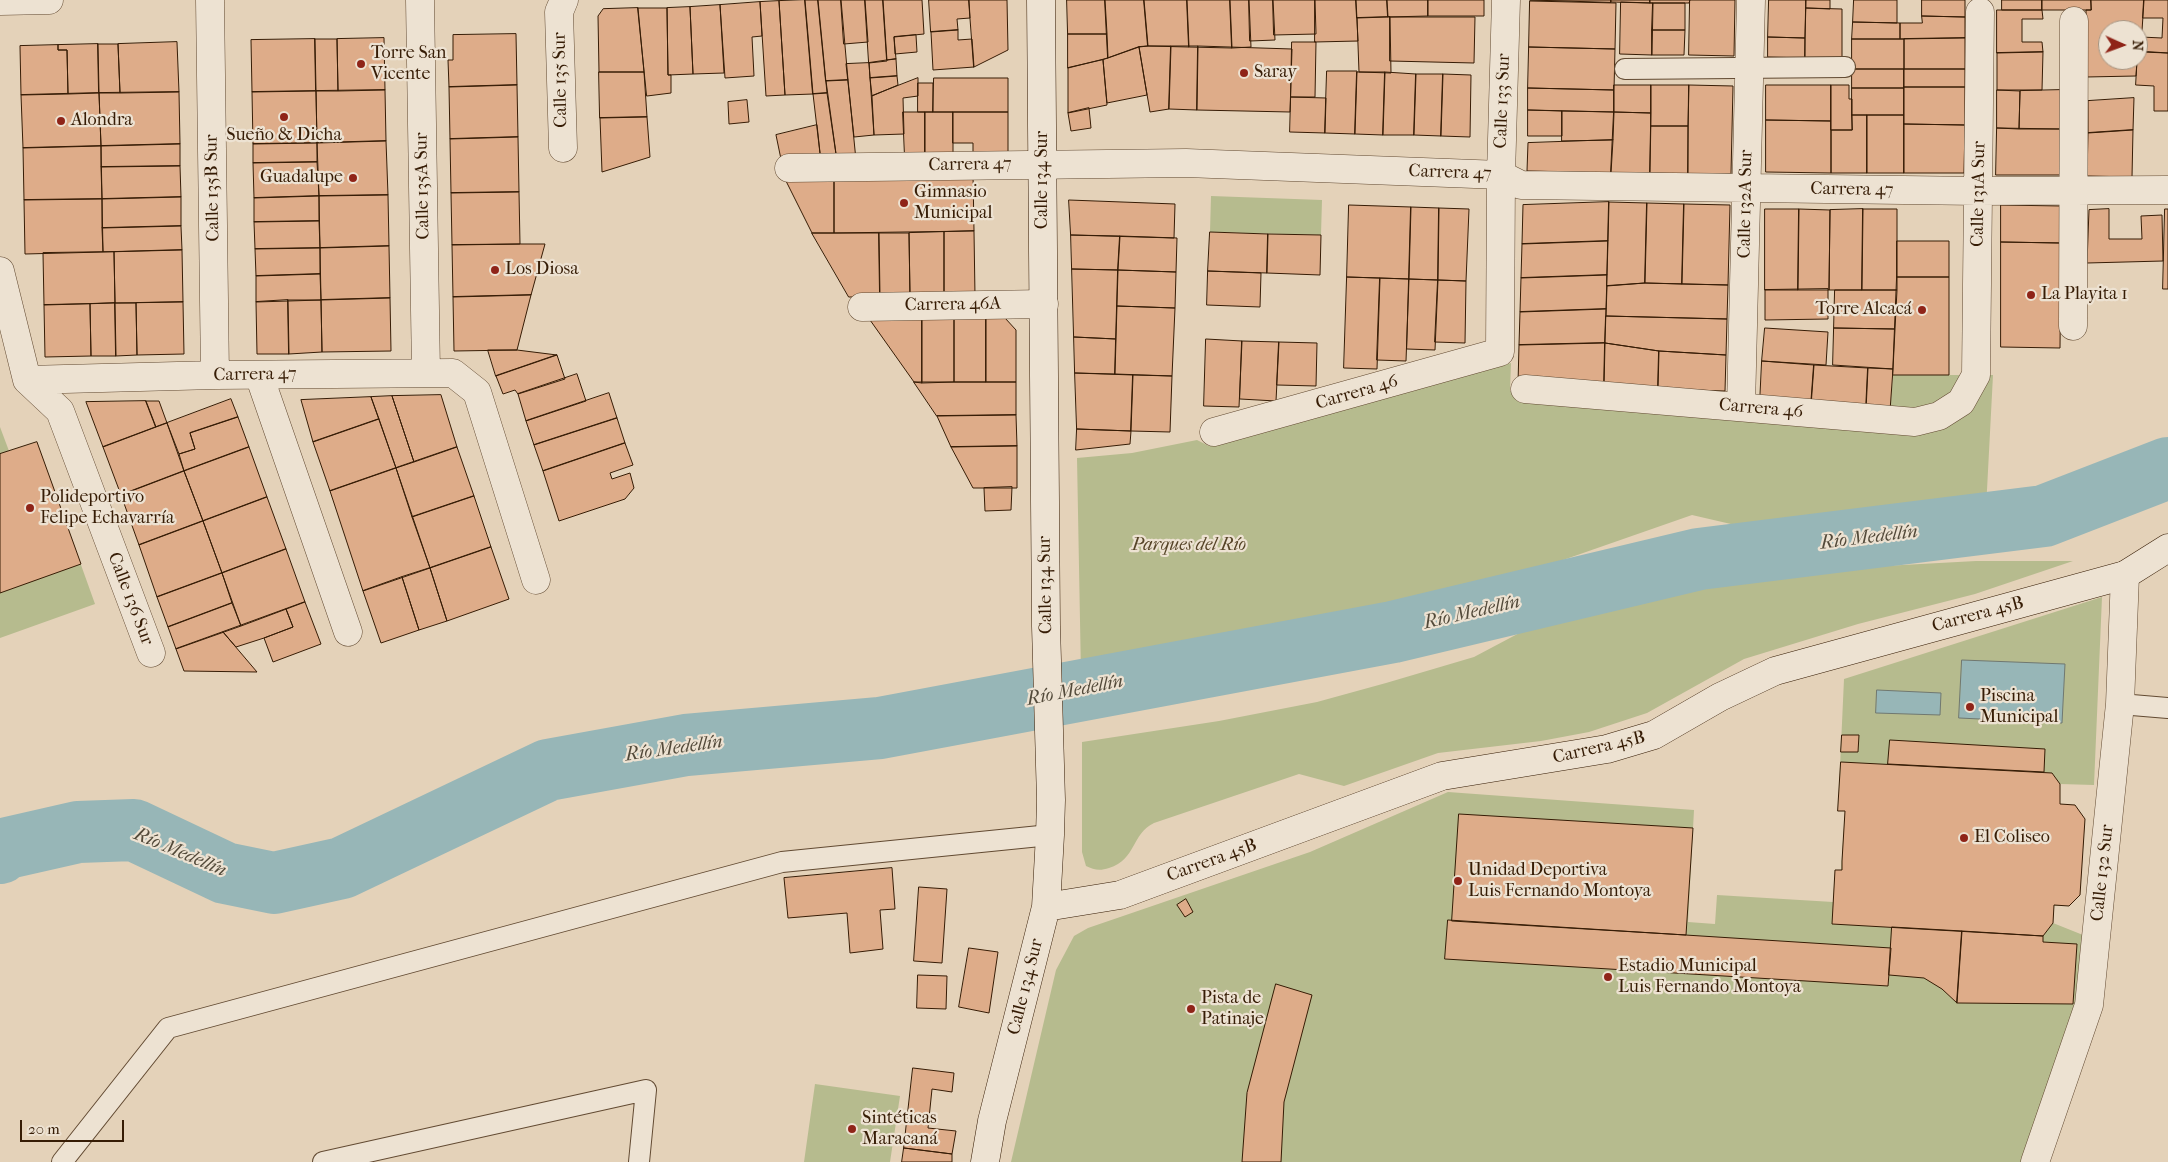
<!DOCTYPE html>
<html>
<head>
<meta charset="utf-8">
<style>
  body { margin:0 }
  #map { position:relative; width:2168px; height:1162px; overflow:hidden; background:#e4d2b9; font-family:"IM FELL French Canon",serif }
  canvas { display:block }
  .north { position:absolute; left:2098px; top:20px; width:50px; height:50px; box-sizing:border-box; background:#ede2d2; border:1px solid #a49380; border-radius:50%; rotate:92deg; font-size:14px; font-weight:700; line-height:20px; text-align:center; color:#361c05 }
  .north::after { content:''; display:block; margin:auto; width:18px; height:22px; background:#8f2418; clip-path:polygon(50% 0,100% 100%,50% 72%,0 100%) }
  .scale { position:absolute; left:20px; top:1120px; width:104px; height:22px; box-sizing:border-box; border:2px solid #361c05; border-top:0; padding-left:6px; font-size:15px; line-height:18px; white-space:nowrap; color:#361c05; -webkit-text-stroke:4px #ede2d2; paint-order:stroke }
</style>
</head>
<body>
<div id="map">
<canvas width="2168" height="1162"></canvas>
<div class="north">N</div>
<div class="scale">20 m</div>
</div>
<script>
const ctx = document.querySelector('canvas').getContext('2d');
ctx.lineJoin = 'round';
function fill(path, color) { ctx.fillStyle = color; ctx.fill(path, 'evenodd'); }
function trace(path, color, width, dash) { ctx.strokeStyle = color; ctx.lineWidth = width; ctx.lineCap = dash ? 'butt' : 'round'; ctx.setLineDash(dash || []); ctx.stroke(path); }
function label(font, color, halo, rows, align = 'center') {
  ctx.font = font + ' "IM FELL French Canon",serif'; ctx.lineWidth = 4.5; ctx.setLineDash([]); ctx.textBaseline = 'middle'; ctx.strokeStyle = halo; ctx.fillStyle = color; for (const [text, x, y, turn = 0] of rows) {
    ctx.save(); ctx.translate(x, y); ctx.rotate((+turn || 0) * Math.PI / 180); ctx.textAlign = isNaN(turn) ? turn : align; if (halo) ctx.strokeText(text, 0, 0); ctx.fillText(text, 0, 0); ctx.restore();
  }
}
fill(new Path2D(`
  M1211,196L1322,200L1321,235L1210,232Z
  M1511,363L1510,391L1889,424L1893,375H1993L1986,509L1774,534L1692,515L1500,582L1081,675L1077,458L1132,453L1197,440L1209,446Z
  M0,427L9,451L37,442L95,604L0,638Z
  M1976,561H2073L1975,594L1858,624L1744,659L1647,713L1589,732L1541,741L1438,753L1344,786L1299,774L1154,823C1131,834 1137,859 1109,868C1100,871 1094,870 1086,866L1082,852V742L1219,721L1317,702L1386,683L1474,657L1593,594L1721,563L1772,569L1884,566Z
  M2102,597L2094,785L2060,784V804L2075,805L2085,819L2080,895L2069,906H2054L2053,923L2088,937L2077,1004L2021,1162H1011L1056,970L1074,936L1088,928L1310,852L1448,792L1694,810L1688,922L1715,924L1717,895L1833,902L1835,870H1841L1845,811H1838L1844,679Z
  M815,1084L900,1096L890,1162H804Z`), '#b6bb8e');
const water = new Path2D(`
  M1962,660L2065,664L2062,723L1959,718Z
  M1877,690L1941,693L1940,715L1876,713Z`);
fill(water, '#97b6b7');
trace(water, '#707870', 1);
trace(new Path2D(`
  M0,844L3,849`), '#707870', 10);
trace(new Path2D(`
  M0,853L3,849L78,832L134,830L225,873L274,883L342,868L548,770L686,745L880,728L1393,632L1699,559L2044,516L2168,468`), '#97b6b7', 62);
const building = new Path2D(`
  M805,0L813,94L785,95L779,1Z
  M805,0H818L827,93L813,94Z
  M818,0H841L848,80L826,81Z
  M841,0H865L868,42L844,44Z
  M865,0H883L887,61L869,63Z
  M883,0H922L924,34L894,37L896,59L887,60Z
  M929,0H969L970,18L957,19L958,30L931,32Z
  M969,0H1007L1008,50L974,67Z
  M1067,0H1105L1107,34H1068Z
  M1105,0H1144L1148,46L1139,47L1108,58Z
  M1144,0H1187L1189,47L1148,46Z
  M1187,0H1230L1232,48L1189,47Z
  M1230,0H1249L1251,47L1232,48Z
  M1249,0H1273L1275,40L1250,41Z
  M1273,0H1315L1316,34L1274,35Z
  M1315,0H1356L1358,41L1315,42Z
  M1356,0H1387L1388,17L1357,18Z
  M1387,0H1428V16L1388,17Z
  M1428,0H1484V16H1428Z
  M1530,0H1611V2Z
  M1611,0H1650V3L1611,2Z
  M1650,0H1690L1689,3H1650Z
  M1690,0H1735L1734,56L1689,55Z
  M1769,0H1806L1805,38L1768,37Z
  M1806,0H1830V9L1806,8Z
  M1854,0H1897V23L1853,22Z
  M1922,0H1965V17L1922,16Z
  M2002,0H2042V10H2002Z
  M2042,0H2091V10H2042Z
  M2091,0H2144L2141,46H2138V30H2108V60H2137L2136,76L2086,77V10H2091Z
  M2144,0H2168V53L2141,52V37L2162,38L2163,18H2143Z
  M779,1L785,95L766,96L760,2Z
  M1530,1L1616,3L1615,49L1529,47Z
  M760,2L762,36L752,37L754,76L725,78L720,5Z
  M1621,2L1653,3L1652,55L1620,54Z
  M1653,3H1685V30H1652Z
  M720,5L724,73L693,74L690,7Z
  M690,7L693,74L668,75L667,8Z
  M638,8L644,72H599L598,16L603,9Z
  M638,8H667L668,75H671V93L647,96Z
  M1806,8L1842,9V58H1805Z
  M1997,10H2042L2043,19H2022V42H2042L2043,52L1997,53Z
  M1922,16L1965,17V38L1900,39V23H1922Z
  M1390,17L1391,73L1359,72L1357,18Z
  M1390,17H1475L1474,63L1390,61Z
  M1853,22L1900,23V39H1852Z
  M958,30V40L972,39L974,67L933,70L931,32Z
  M1652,30H1685L1684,55H1652Z
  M516,34L517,85L449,87L448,60H453V35Z
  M1068,34H1107L1108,58L1068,68Z
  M916,35L917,52L895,54L894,37Z
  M1768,37L1805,38V58L1768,57Z
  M384,38L385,90L338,91L337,39Z
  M1965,38V69H1904V39Z
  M315,39H337L338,91H316Z
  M315,39L316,91L252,92L251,40Z
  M1852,39H1904V69H1852Z
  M177,42L179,92L120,93L118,44Z
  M1292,42H1316L1315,97H1291Z
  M98,44L99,93L68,94L67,50H58V45Z
  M98,44H118L120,93H99Z
  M58,45V50H67L68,94L21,95L20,46Z
  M1148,46H1171L1169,109L1150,112L1139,47Z
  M1171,46H1198L1197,110L1169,109Z
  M1198,46L1292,49L1290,112L1197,110Z
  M1139,47L1147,95L1107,103L1103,60Z
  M1529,47L1615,49L1614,90L1528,88Z
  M2138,51L2168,53V111H2154V86L2136,85Z
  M2043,52L2042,90H1997V53Z
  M896,59L897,76L870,78L869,63Z
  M1103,60L1107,105L1068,113V68Z
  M869,63L874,135L854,137L846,64Z
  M1852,69H1904V88H1852Z
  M1904,69H1965V87H1904Z
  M1327,71H1357L1355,134L1325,133Z
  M599,72H644L647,117L600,118Z
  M1357,72H1385L1383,135L1355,134Z
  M1385,72L1416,74L1414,135H1383Z
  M1416,74H1443L1441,136L1414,135Z
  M1443,74L1471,75L1470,137L1441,136Z
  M897,76L898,85L872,96L870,78Z
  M918,78V96L903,98L904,134L874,135L872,96Z
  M934,78H1008V112H933Z
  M848,80L856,160L837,161L826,81Z
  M918,83H933V112H918Z
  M517,85L518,137L450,139L449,87Z
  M1614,85H1651V113L1614,112Z
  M1651,85H1689L1688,126H1651Z
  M1689,85L1733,86L1731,174H1688Z
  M1766,85H1831V121L1766,120Z
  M1831,85H1849V99H1852V130H1831Z
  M1904,87H1965V125L1904,124Z
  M1528,88L1614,90V112L1528,110Z
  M1852,88H1904V115H1852Z
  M385,90L386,141L317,143L316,91Z
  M1997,90L2020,91L2019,129L1997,128Z
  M2061,90V129H2019L2020,91Z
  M316,91L317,143L253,144L252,92Z
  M179,92L180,144L101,146L99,93Z
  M99,93L101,146L23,148L21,95Z
  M827,93L837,161L821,162L813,94Z
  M1291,97L1326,98L1325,133L1290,132Z
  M2134,98L2133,130L2088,133V101Z
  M747,100L749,122L729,124L728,102Z
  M1089,108L1091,128L1071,131L1068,113Z
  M1528,110L1562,111V136H1528Z
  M1562,111L1614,112L1613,140L1562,141Z
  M903,112H925V158H905Z
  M925,112H953V158H925Z
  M953,112H1008V157H973V143H953Z
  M1614,112L1651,113L1650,173H1611Z
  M1852,115H1867V173H1831V130H1852Z
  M1867,115H1904V173H1867Z
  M647,117L650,157L602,172L600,118Z
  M1766,120L1831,121V173L1766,172Z
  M1904,124L1965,125L1964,173H1904Z
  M817,125L821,162L782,164L776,135Z
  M1651,126H1688V174L1650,173Z
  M1997,128L2061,129V175H1996Z
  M2133,130L2132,177L2087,176L2088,133Z
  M518,137L519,192L451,193L450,139Z
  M1613,140L1611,173L1527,171L1528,143Z
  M386,141L388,195L319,196L317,143Z
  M317,143V162L253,163V144Z
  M180,144V166L101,167V146Z
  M101,146L102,199L24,200L23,148Z
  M317,162L319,196L254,198L253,163Z
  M180,166L181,197L102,199L101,167Z
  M973,174L974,231L834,233V175Z
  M834,175V233H812L784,177Z
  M519,192L520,244L452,245L451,193Z
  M388,195L389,246L320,248L319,196Z
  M319,196V221L254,222V198Z
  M181,197V226L102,228V199Z
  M102,199L103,252L25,254L24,200Z
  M1069,200L1175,204L1174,238L1071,235Z
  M1609,202L1608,241L1522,244L1523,205Z
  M1609,202L1647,203L1645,283L1607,286Z
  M1647,203L1684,204L1682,284L1645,283Z
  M1684,204L1730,205L1728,285L1682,284Z
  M1349,205L1411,207L1409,279L1347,277Z
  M2001,205L2061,206V243L2001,242Z
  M1411,207L1439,208L1438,280L1409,279Z
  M1439,208L1469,209L1466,281L1438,280Z
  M1765,209H1799L1798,290H1765Z
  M1799,209L1830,210L1829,290H1798Z
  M1863,209H1897V290H1862Z
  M1863,209L1862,290H1829L1830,210Z
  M2109,209V239H2142L2141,216L2162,215L2163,261L2087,263L2089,210Z
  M2165,209H2168V289H2163Z
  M319,221L320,248L255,249L254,222Z
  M181,226L182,250L103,252L102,228Z
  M974,231L975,296L944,297V232Z
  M944,232V297H910L909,233Z
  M1210,232L1268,234L1267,273L1208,271Z
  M812,233H879L880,297H849Z
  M879,233H909L910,297H880Z
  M1268,234L1321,235L1320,275L1267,273Z
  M1071,235L1120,236L1118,270L1072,269Z
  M1120,236L1177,238L1176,272L1118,270Z
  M1608,241L1607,275L1521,278L1522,244Z
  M1897,241H1949V277H1897Z
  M2001,242L2061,243L2060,348L2001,347Z
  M520,244H545L531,295L453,297L452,245Z
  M389,246L390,298L321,300L320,248Z
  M320,248V274L256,276L255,249Z
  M182,250L183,302L115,303L114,252Z
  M114,252L115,303L44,305L43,253Z
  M1072,269L1118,270L1116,339L1074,337Z
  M1118,270L1176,272L1175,308L1117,306Z
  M1208,271L1261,273L1260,307L1207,305Z
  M320,274L321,300L256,302V276Z
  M1607,275L1606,309L1520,312L1521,278Z
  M1347,277L1380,278L1377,369L1344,368Z
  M1897,277H1949V375H1893Z
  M1380,278L1409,279L1406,361L1377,360Z
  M1409,279L1438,280L1435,350L1407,349Z
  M1438,280L1466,281L1465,343L1435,342Z
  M1645,283L1728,285L1727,319L1606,316L1607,286Z
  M1828,289V319L1765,320V290Z
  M1835,290H1897L1895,329L1834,328Z
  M531,295L517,350L454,351L453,297Z
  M390,298L391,351L322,352L321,300Z
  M288,300H321L322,352L289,354Z
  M288,300L289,354H257L256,302Z
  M183,302L184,354L137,355L136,303Z
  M115,303L116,356H91L90,304Z
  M115,303H136L137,355L116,356Z
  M90,304L91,356L45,357L44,305Z
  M1117,306L1175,308L1172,376L1115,374Z
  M1606,309L1605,343L1519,345L1520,312Z
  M1606,316L1727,319L1726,355L1659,351L1605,343Z
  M986,318V382H954V319Z
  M986,318H1005L1016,330V382H986Z
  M922,319V383L914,382L870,320Z
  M922,319H954V382L922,383Z
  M1765,328L1828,332L1826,365L1762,361Z
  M1834,328L1895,329L1893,369L1833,365Z
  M1074,337L1116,339L1115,374L1075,373Z
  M1206,339L1242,341L1239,407L1204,406Z
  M1242,341L1279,342L1276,401L1240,399Z
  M1279,342L1317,343L1316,386L1277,385Z
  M1605,343L1659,351L1658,389L1604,388Z
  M1605,343L1604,388L1518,384L1519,345Z
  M488,350H517L557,355L496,376Z
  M1659,351L1726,355L1725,391L1658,389Z
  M557,355L565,379L518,394L515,390L503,394L496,376Z
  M1762,361L1814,365L1811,406L1760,403Z
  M1814,365L1868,368L1866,410L1811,406Z
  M1868,368L1893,369L1890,411L1866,410Z
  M1075,373L1133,375L1131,431L1077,429Z
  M577,374L586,401L526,421L518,394Z
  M1133,375L1172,376L1170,432L1131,431Z
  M914,382H1016V415L937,416Z
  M609,393L617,418L534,445L526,421Z
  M441,395L457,447L414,462L392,396Z
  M392,396L414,462L396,468L371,397Z
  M371,397L379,419L313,442L301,400Z
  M231,399L238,417L190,433L195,449L179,454L167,423Z
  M146,401H159L167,423L156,427Z
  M146,401L156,427L103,447L86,402Z
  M1016,415L1017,446L951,447L937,416Z
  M238,417L249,447L184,471L179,454L195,449L190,433Z
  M617,418L625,443L543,471L534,445Z
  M379,419L396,468L330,491L313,442Z
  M167,423L184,471L121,495L103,447Z
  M1077,429L1131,431L1130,444L1076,450Z
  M37,442L81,564L0,593V454Z
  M625,443L633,465L610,473L612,479L630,473L634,488L625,499L559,521L543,471Z
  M1017,446V488H973L951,447Z
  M249,447L267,497L203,521L184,471Z
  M457,447L474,496L412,517L396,468Z
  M396,468L430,568L363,591L330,491Z
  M184,471L203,521L139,545L121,495Z
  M1012,487L1011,510L985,511L984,488Z
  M474,496L491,547L430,568L412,517Z
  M267,497L286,549L222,573L203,521Z
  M203,521L222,573L157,597L139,545Z
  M491,547L509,599L447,621L430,568Z
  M286,549L305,602L241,626L222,573Z
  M430,568L447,621L419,630L402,577Z
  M222,573L232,603L168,627L157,597Z
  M402,577L419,630L381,643L363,591Z
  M305,602L321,644L273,662L264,638L293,627L286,609Z
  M232,603L241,626L176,649L168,627Z
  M286,609L293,627L264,638L236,647L223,632Z
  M223,632L257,672L184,671L176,649Z
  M1842,735H1859L1858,752H1841Z
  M1890,740L2045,749L2044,772L1888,764Z
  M1841,762L2052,773L2060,784V804L2075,805L2085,819L2080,895L2069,906L2054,905L2053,923L2043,936L1832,924L1835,870H1842V861L1845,811H1838Z
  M1459,814L1693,828L1686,935L1452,921Z
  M892,868L895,909L880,910L883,949L850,953L847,913L788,918L784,878Z
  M919,887L947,889L942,963L914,961Z
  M1186,899L1193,912L1185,917L1177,905Z
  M1448,920L1891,948L1888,986L1445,959Z
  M1892,927L1962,931L1957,1003L1942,989L1924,978L1889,975Z
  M1962,931L2043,936V942L2077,944L2073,1004L1957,1003Z
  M969,948L998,952L989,1013L959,1007Z
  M918,975L947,976L946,1009L917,1008Z
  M1276,984L1312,995L1284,1102L1281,1162H1242L1247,1093Z
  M913,1068L954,1073L952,1092L932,1089L928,1128L956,1131L952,1154L904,1148Z
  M904,1148L952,1154V1162H902Z`);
fill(building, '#deac89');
trace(building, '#361c05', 1);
const lane = new Path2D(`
  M1625,69L1845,67
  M2120,704L2168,708
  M62,1162L168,1028L782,862L1050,835
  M323,1162L646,1090L639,1162`);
const street = new Path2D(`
  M210,0L215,375
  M420,0L426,372
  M0,1L49,0
  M563,148L559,12L564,0
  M789,168L1186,163L1501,175L1521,185L1979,191L2168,190
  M0,271L27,380L60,411L151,653
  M862,307L1044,304
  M2073,326L2074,21
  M259,375L348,632
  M27,380L215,375L453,373L477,392L536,580
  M1525,389L1915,422L1939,416L1961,402L1976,375L1980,12
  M1741,407L1751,0
  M1214,432L1500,352L1501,175L1506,0
  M2035,1162L2089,1005L2120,704L2125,575`);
const secondary = new Path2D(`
  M1046,907L1120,895L1442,776L1607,749L1654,735L1720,697L1775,671L2125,575L2168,548
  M985,1162L992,1121L1046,907L1050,835L1051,800L1046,626L1041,0`);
trace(lane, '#624a32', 22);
trace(street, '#624a32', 29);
trace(secondary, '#361c05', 29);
trace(lane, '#ede2d2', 20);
trace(street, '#ede2d2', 28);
trace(secondary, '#ede2d2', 28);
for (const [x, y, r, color] of [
  [361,64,5,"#8f2418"],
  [1244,73,5,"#8f2418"],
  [284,117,5,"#8f2418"],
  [61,121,5,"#8f2418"],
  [353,178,5,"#8f2418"],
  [904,203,5,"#8f2418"],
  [495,270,5,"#8f2418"],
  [2031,295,5,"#8f2418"],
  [1922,310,5,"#8f2418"],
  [30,508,5,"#8f2418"],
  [1970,707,5,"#8f2418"],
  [1964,838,5,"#8f2418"],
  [1458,881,5,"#8f2418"],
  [1608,977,5,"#8f2418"],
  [1191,1009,5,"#8f2418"],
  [852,1129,5,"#8f2418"]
]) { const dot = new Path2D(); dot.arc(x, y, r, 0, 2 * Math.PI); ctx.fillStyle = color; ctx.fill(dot); trace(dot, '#ede2d2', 2); }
label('18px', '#361c05', '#ede2d2', [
  ["Torre San",371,54],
  ["Vicente",371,75],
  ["Saray",1254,73],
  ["Alondra",71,121],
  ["Sueño & Dicha",284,136,"center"],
  ["Guadalupe",343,178,"right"],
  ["Gimnasio",914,193],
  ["Municipal",914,214],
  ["Los Diosa",505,270],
  ["La Playita 1",2041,295],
  ["Torre Alcacá",1912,310,"right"],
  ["Polideportivo",40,498],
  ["Felipe Echavarría",40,519],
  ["Piscina",1980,697],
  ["Municipal",1980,718],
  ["El Coliseo",1974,838],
  ["Unidad Deportiva",1468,871],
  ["Luis Fernando Montoya",1468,892],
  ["Estadio Municipal",1618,967],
  ["Luis Fernando Montoya",1618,988],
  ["Pista de",1201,999],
  ["Patinaje",1201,1020],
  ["Sintéticas",862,1119],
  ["Maracaná",862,1140]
], 'left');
label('18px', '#361c05', '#ede2d2', [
  ["Calle 135 Sur",561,80,-91],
  ["Calle 133 Sur",1503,101,-88],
  ["Carrera 47",970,165,-1],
  ["Carrera 47",1450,173,2],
  ["Calle 134 Sur",1043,180,-90],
  ["Calle 135A Sur",423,186,-91],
  ["Calle 135B Sur",213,188,-91],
  ["Carrera 47",1852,190,1],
  ["Calle 131A Sur",1979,194,-89],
  ["Calle 132A Sur",1746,204,-89],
  ["Carrera 46A",953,305,-1],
  ["Carrera 47",255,375,-1],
  ["Carrera 46",1357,393,-16],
  ["Carrera 46",1761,409,5],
  ["Calle 134 Sur",1046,585,-91],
  ["Calle 136 Sur",130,599,69],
  ["Carrera 45B",1978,615,-15],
  ["Carrera 45B",1599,748,-13],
  ["Carrera 45B",1212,861,-20],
  ["Calle 132 Sur",2103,873,-84],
  ["Calle 134 Sur",1026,987,-76]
]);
label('italic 18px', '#564427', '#ede2d2', [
  ["Parques del Río",1189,546]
]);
label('italic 19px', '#534a3a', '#ede2d2', [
  ["Río Medellín",1869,538,-7],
  ["Río Medellín",1472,613,-13],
  ["Río Medellín",1075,691,-11],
  ["Río Medellín",674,749,-8],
  ["Río Medellín",180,853,23]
]);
</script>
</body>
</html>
